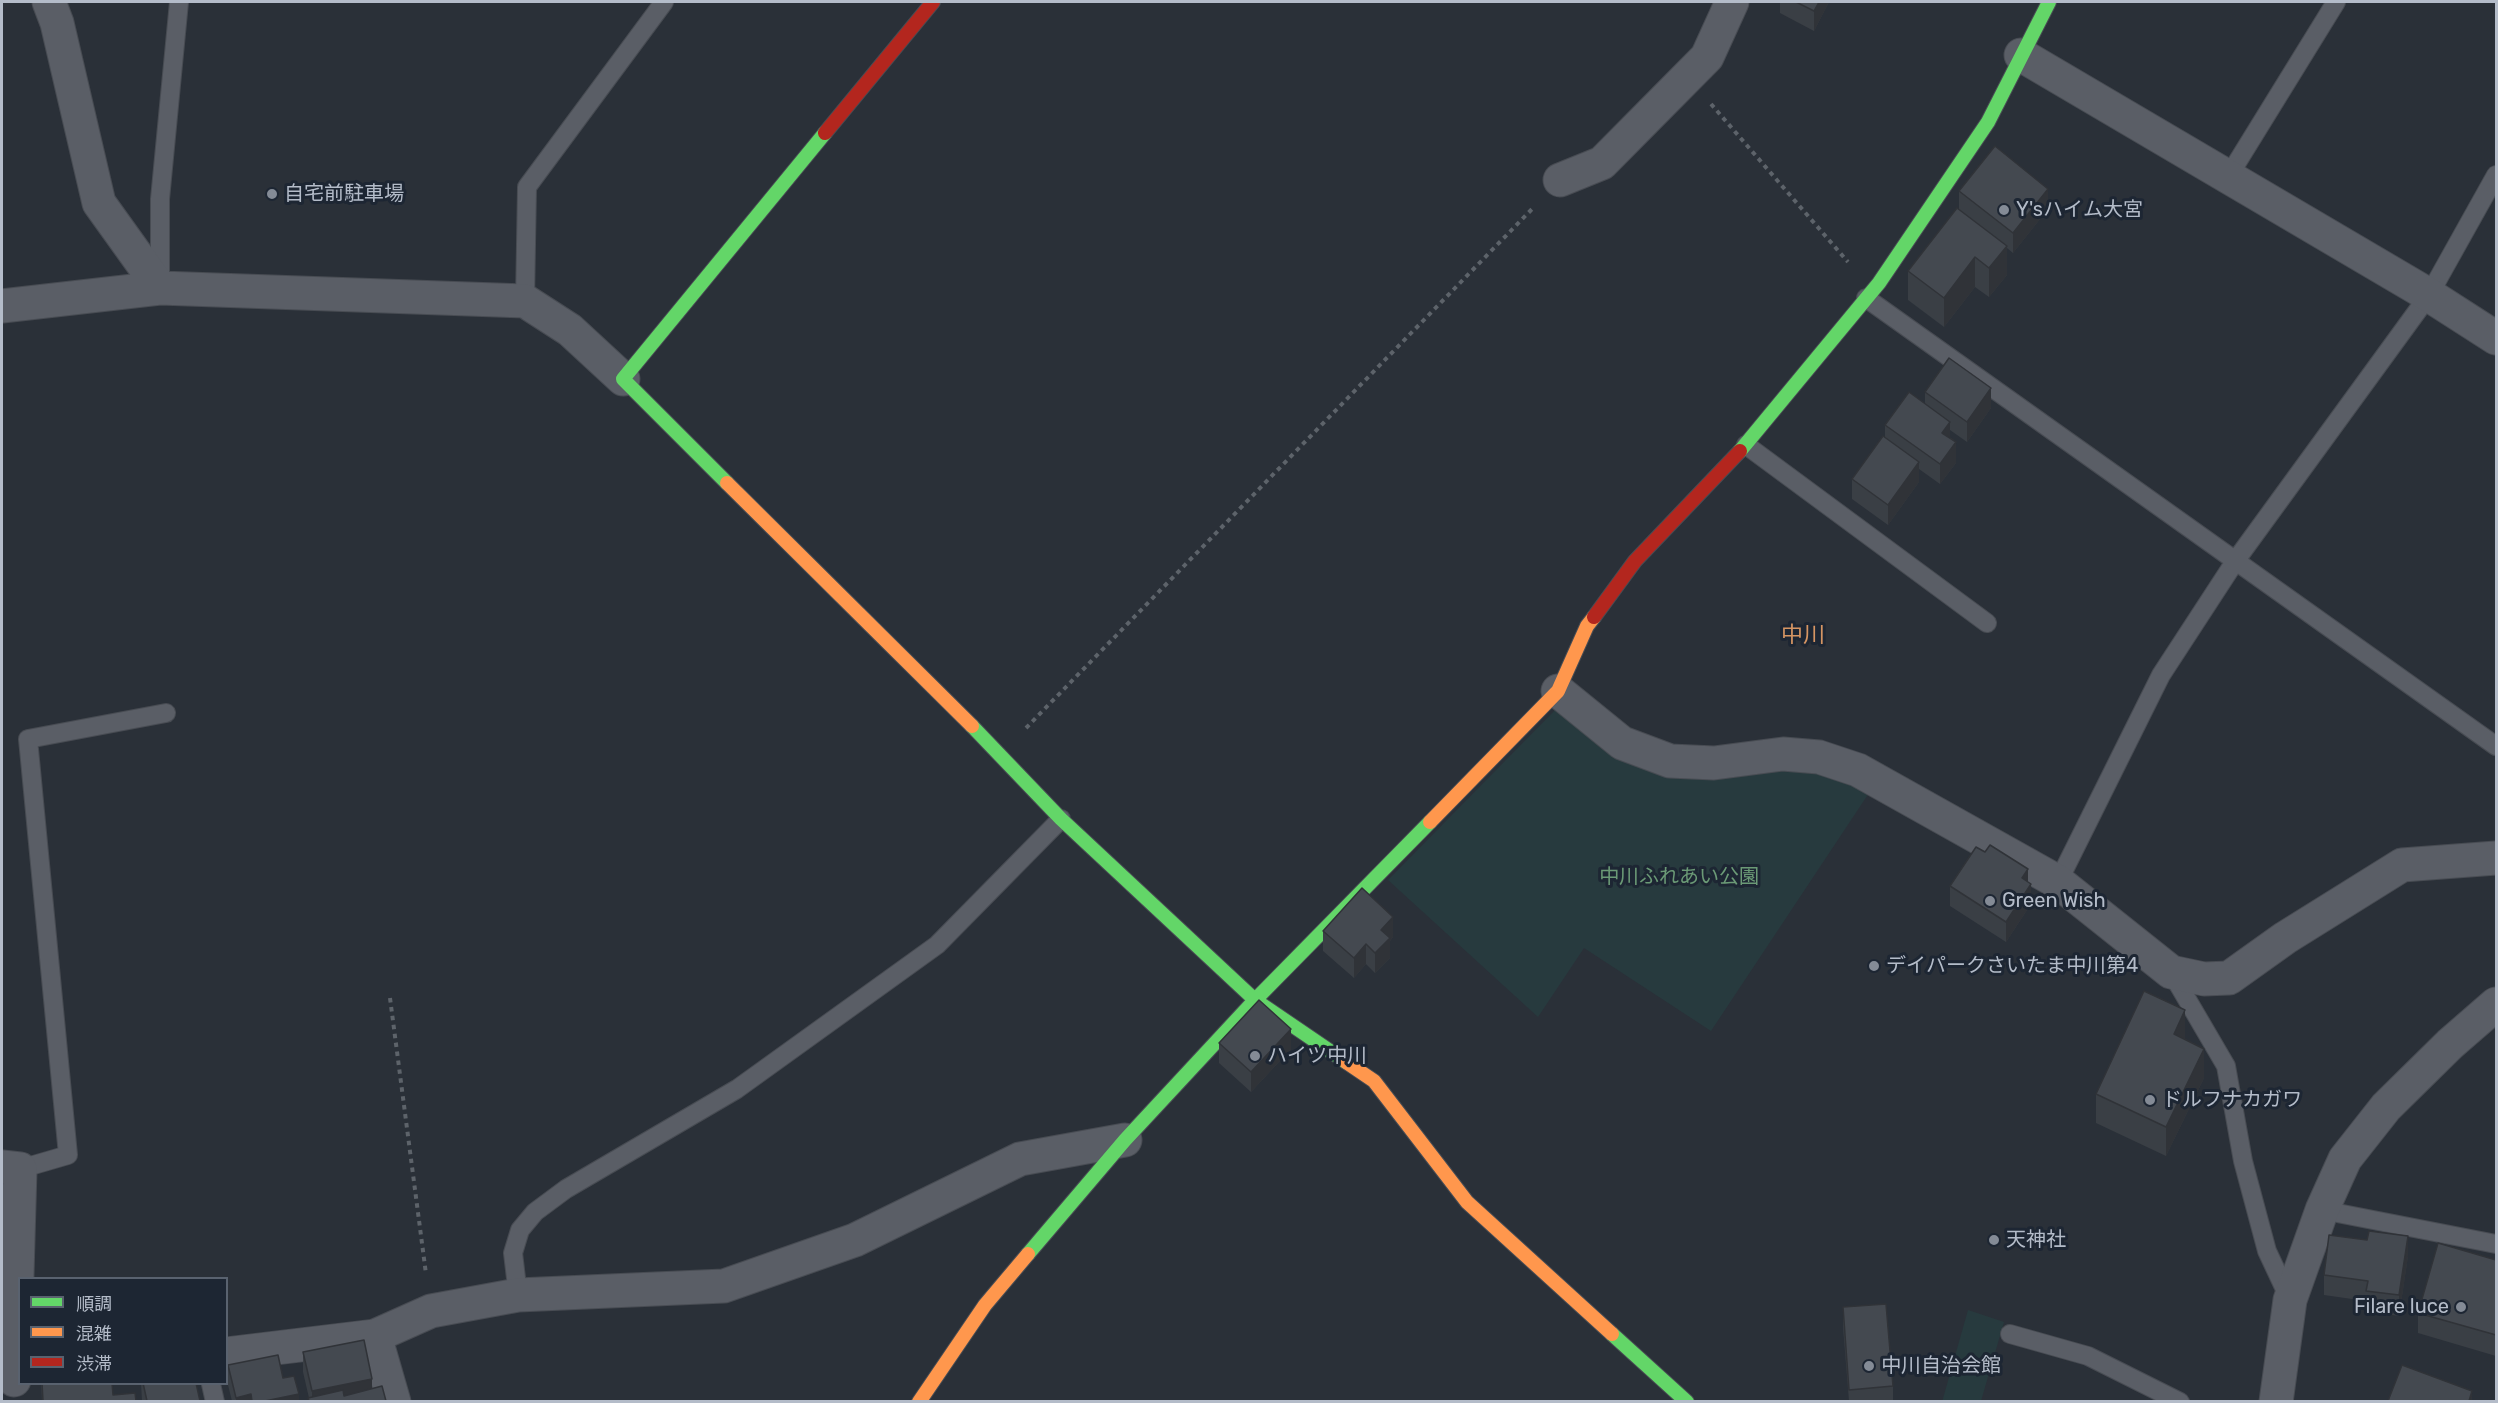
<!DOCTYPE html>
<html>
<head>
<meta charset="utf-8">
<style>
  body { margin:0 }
  #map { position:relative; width:2498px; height:1403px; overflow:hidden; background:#2a3038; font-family:Rubik,"Noto Sans JP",sans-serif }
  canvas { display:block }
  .frame { position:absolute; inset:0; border:3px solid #b4bcc9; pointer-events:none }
  .legend { position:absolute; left:18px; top:1277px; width:210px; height:108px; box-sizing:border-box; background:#1d2633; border:2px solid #59626f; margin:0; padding:8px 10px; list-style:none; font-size:18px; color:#b4bcc9 }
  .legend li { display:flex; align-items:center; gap:12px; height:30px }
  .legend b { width:30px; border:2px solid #59626f }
</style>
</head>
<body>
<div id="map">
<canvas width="2498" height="1403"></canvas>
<div class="frame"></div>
<ul class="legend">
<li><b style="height:8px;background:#63d668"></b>順調</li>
<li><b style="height:8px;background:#ff974d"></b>混雑</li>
<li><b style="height:8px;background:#b3261e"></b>渋滞</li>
</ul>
</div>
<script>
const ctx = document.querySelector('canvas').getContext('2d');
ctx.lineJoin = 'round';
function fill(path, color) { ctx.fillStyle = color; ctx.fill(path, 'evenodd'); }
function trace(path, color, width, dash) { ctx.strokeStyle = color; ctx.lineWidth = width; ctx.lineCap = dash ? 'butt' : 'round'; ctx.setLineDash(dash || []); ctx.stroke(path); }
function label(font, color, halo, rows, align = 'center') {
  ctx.font = font + ' Rubik,"Noto Sans JP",sans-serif'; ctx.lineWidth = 6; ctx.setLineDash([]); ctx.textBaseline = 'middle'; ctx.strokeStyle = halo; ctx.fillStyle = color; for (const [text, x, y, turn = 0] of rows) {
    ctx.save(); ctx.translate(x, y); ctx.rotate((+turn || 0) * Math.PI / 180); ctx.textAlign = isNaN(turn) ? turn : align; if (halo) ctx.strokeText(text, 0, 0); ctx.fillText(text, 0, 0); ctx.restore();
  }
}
fill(new Path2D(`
  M1559,706L1621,750L1776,758L1873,787L1711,1031L1584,948L1538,1017L1388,880Z
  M1968,1310L2004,1322L1981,1401L1942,1402Z`), '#273a3e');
const lane = new Path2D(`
  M2228,177L2336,2
  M160,284V199L179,2
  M1866,298L2496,746
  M525,301L527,187L664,2
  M1746,445L1987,623
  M2058,882L2161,675L2236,560L2429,295L2496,175
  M2171,972L2226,1066L2243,1161L2267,1251L2290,1300
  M20,1169L68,1155L28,739L166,713
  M2322,1210L2496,1244
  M518,1295L513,1253L520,1230L535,1212L566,1189L737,1089L937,945L1061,819
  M2010,1334L2088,1356L2180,1402
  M211,1384L215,1402`);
const street = new Path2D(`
  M49,2L57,23L99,203L160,288
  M2021,55L2429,295L2496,338
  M1560,180L1602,163L1707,57L1732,2
  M2,306L160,288L525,301L570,330L623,379
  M1558,691L1622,743L1670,761L1714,763L1783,754L1819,757L1858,770L2058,882L2171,972L2204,979L2229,978L2285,938L2402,865L2496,858
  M2,1167L20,1169L14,1380
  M375,1336L394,1402
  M226,1354L375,1336L431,1311L518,1295L724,1286L855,1240L1020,1159L1125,1140
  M2276,1402L2290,1300L2322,1210L2345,1159L2386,1107L2450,1044L2496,1004`);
const fast = new Path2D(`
  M1740,451L1879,283L1988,122L2049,2
  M727,483L623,379L825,133
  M972,726L1061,819L1255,1000L1346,1062
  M1028,1254L1125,1140L1255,1000L1430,822
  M1612,1334L1687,1402`);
const slow = new Path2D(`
  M727,483L972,726
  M1430,822L1558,691L1587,626L1594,617
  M1346,1062L1374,1081L1467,1202L1612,1334
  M919,1402L985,1305L1028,1254`);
const jam = new Path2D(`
  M825,133L933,2
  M1594,617L1635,561L1740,451`);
trace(lane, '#484c53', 20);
trace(street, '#484c53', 35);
trace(fast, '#484c53', 16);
trace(slow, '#484c53', 16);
trace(jam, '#484c53', 16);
trace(new Path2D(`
  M1711,104L1848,262
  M1026,728L1534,207
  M390,998L426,1274`), '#5d636a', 4, [4.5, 4.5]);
trace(lane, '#5a5e66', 18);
trace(street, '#5a5e66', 33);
trace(fast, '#63d668', 14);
trace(slow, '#ff974d', 14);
trace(jam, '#b3261e', 14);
fill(new Path2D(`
  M1780,2H1829L1814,31L1780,13Z
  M1959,191L2048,209L2013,253L2007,248V275L1989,297L1975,287L1944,327L1908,300V271L1959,210Z
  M1925,392L1991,408L1967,442L1950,430V439L1956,463L1940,484L1919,469V482L1888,525L1852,499V479L1885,438V425L1925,403Z
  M2028,882L2031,904L2006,942L1950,906V886Z
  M1323,931L1393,937L1390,941V958L1375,973L1366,964L1354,978L1323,951Z
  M2185,1039L2204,1078L2166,1156L2096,1123V1094Z
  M1219,1043L1291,1049L1251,1092L1219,1063Z
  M2408,1256L2399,1316L2366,1311V1301L2324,1295V1275Z
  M2496,1260V1356L2418,1333V1313Z
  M1843,1307L1893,1386V1401H1849L1843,1327Z
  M303,1352L372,1389L386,1401H308L309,1398L303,1372Z
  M228,1365L283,1378L299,1401H232L228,1385Z
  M41,1383H112L113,1395L136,1401H42Z
  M141,1383H196L200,1401H142Z`), '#3a3f45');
fill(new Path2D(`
  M1819,2H1829L1814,31V11Z
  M2048,189V209L2013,253V233Z
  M2007,246V275L1989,297V268Z
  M1975,257V287L1944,327V298Z
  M1991,388V408L1967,442V422Z
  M1950,422V442L1942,433Z
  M1956,442V463L1940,484V464Z
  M1919,462V482L1888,525V505Z
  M2028,869V888L2031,884V904L2006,942V922L2022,878Z
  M1393,917V937L1390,941V958L1375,973V953L1381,930Z
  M1366,944V964L1354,978V958Z
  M2185,1010V1039L2174,1063V1034Z
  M1291,1029V1049L1251,1092V1072Z
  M2204,1049V1078L2166,1156V1127Z
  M2408,1236V1256L2399,1316V1295Z
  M372,1379V1399L312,1401V1391Z
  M2472,1391V1401H2469Z
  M251,1394V1401H236V1398Z
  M299,1394V1401H265Z`), '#303338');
const building = new Path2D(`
  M1796,2H1819L1814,11Z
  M1995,146L2048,189L2013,233L1959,191Z
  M1957,208L2007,246L1989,268L1975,257L1944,298L1908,271Z
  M1949,358L1991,388L1967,422L1925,392Z
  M1909,392L1950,422L1942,433L1956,442L1940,464L1885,425Z
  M1883,436L1919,462L1888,505L1852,479Z
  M1990,845L2028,869L2022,878L2031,884L2006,922L1950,886L1976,847L1985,852Z
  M1362,888L1393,917L1381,930L1390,938L1375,953L1366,944L1354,958L1323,931Z
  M2144,991L2185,1010L2174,1034L2204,1049L2166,1127L2096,1094Z
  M1259,1000L1291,1029L1251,1072L1219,1043Z
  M2369,1231L2408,1236L2399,1295L2366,1291L2368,1281L2324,1275L2329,1235L2367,1240Z
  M2438,1243L2496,1260V1335L2418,1313Z
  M1886,1304L1893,1386L1849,1390L1843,1307Z
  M364,1340L372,1379L312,1391L303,1352Z
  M278,1355L283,1378L294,1376L299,1394L265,1401H252L251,1394L236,1398L228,1365Z
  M2402,1365L2472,1391L2469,1401H2388Z
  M42,1383H112L113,1395L135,1393L136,1401H43Z
  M143,1383H196L200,1401H147Z
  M382,1386L386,1401H309L308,1398L343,1390L344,1396Z`);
fill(building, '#444950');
trace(building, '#303338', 1.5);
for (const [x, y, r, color] of [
  [272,194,6,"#848b96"],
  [2004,210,6,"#848b96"],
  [1990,901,6,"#848b96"],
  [1874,966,6,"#848b96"],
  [1255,1056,6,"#848b96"],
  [2150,1100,6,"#848b96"],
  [1994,1240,6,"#848b96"],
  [2461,1307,6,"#848b96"],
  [1869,1366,6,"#848b96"]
]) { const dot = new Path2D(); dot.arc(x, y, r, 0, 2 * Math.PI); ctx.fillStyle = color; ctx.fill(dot); trace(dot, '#1d2633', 2); }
label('20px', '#b4bcc9', '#1d2633', [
  ["自宅前駐車場",284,194],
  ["Y'sハイム大宮",2016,210],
  ["Green Wish",2002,901],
  ["デイパークさいたま中川第4",1886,966],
  ["ハイツ中川",1267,1056],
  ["ドルフナカガワ",2162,1100],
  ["天神社",2006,1240],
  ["Filare luce",2449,1307,"right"],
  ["中川自治会館",1881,1366]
], 'left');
label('20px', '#6b9a76', '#1d2633', [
  ["中川ふれあい公園",1679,877]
]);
label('22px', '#d59563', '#1d2633', [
  ["中川",1803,636]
]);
</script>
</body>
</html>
